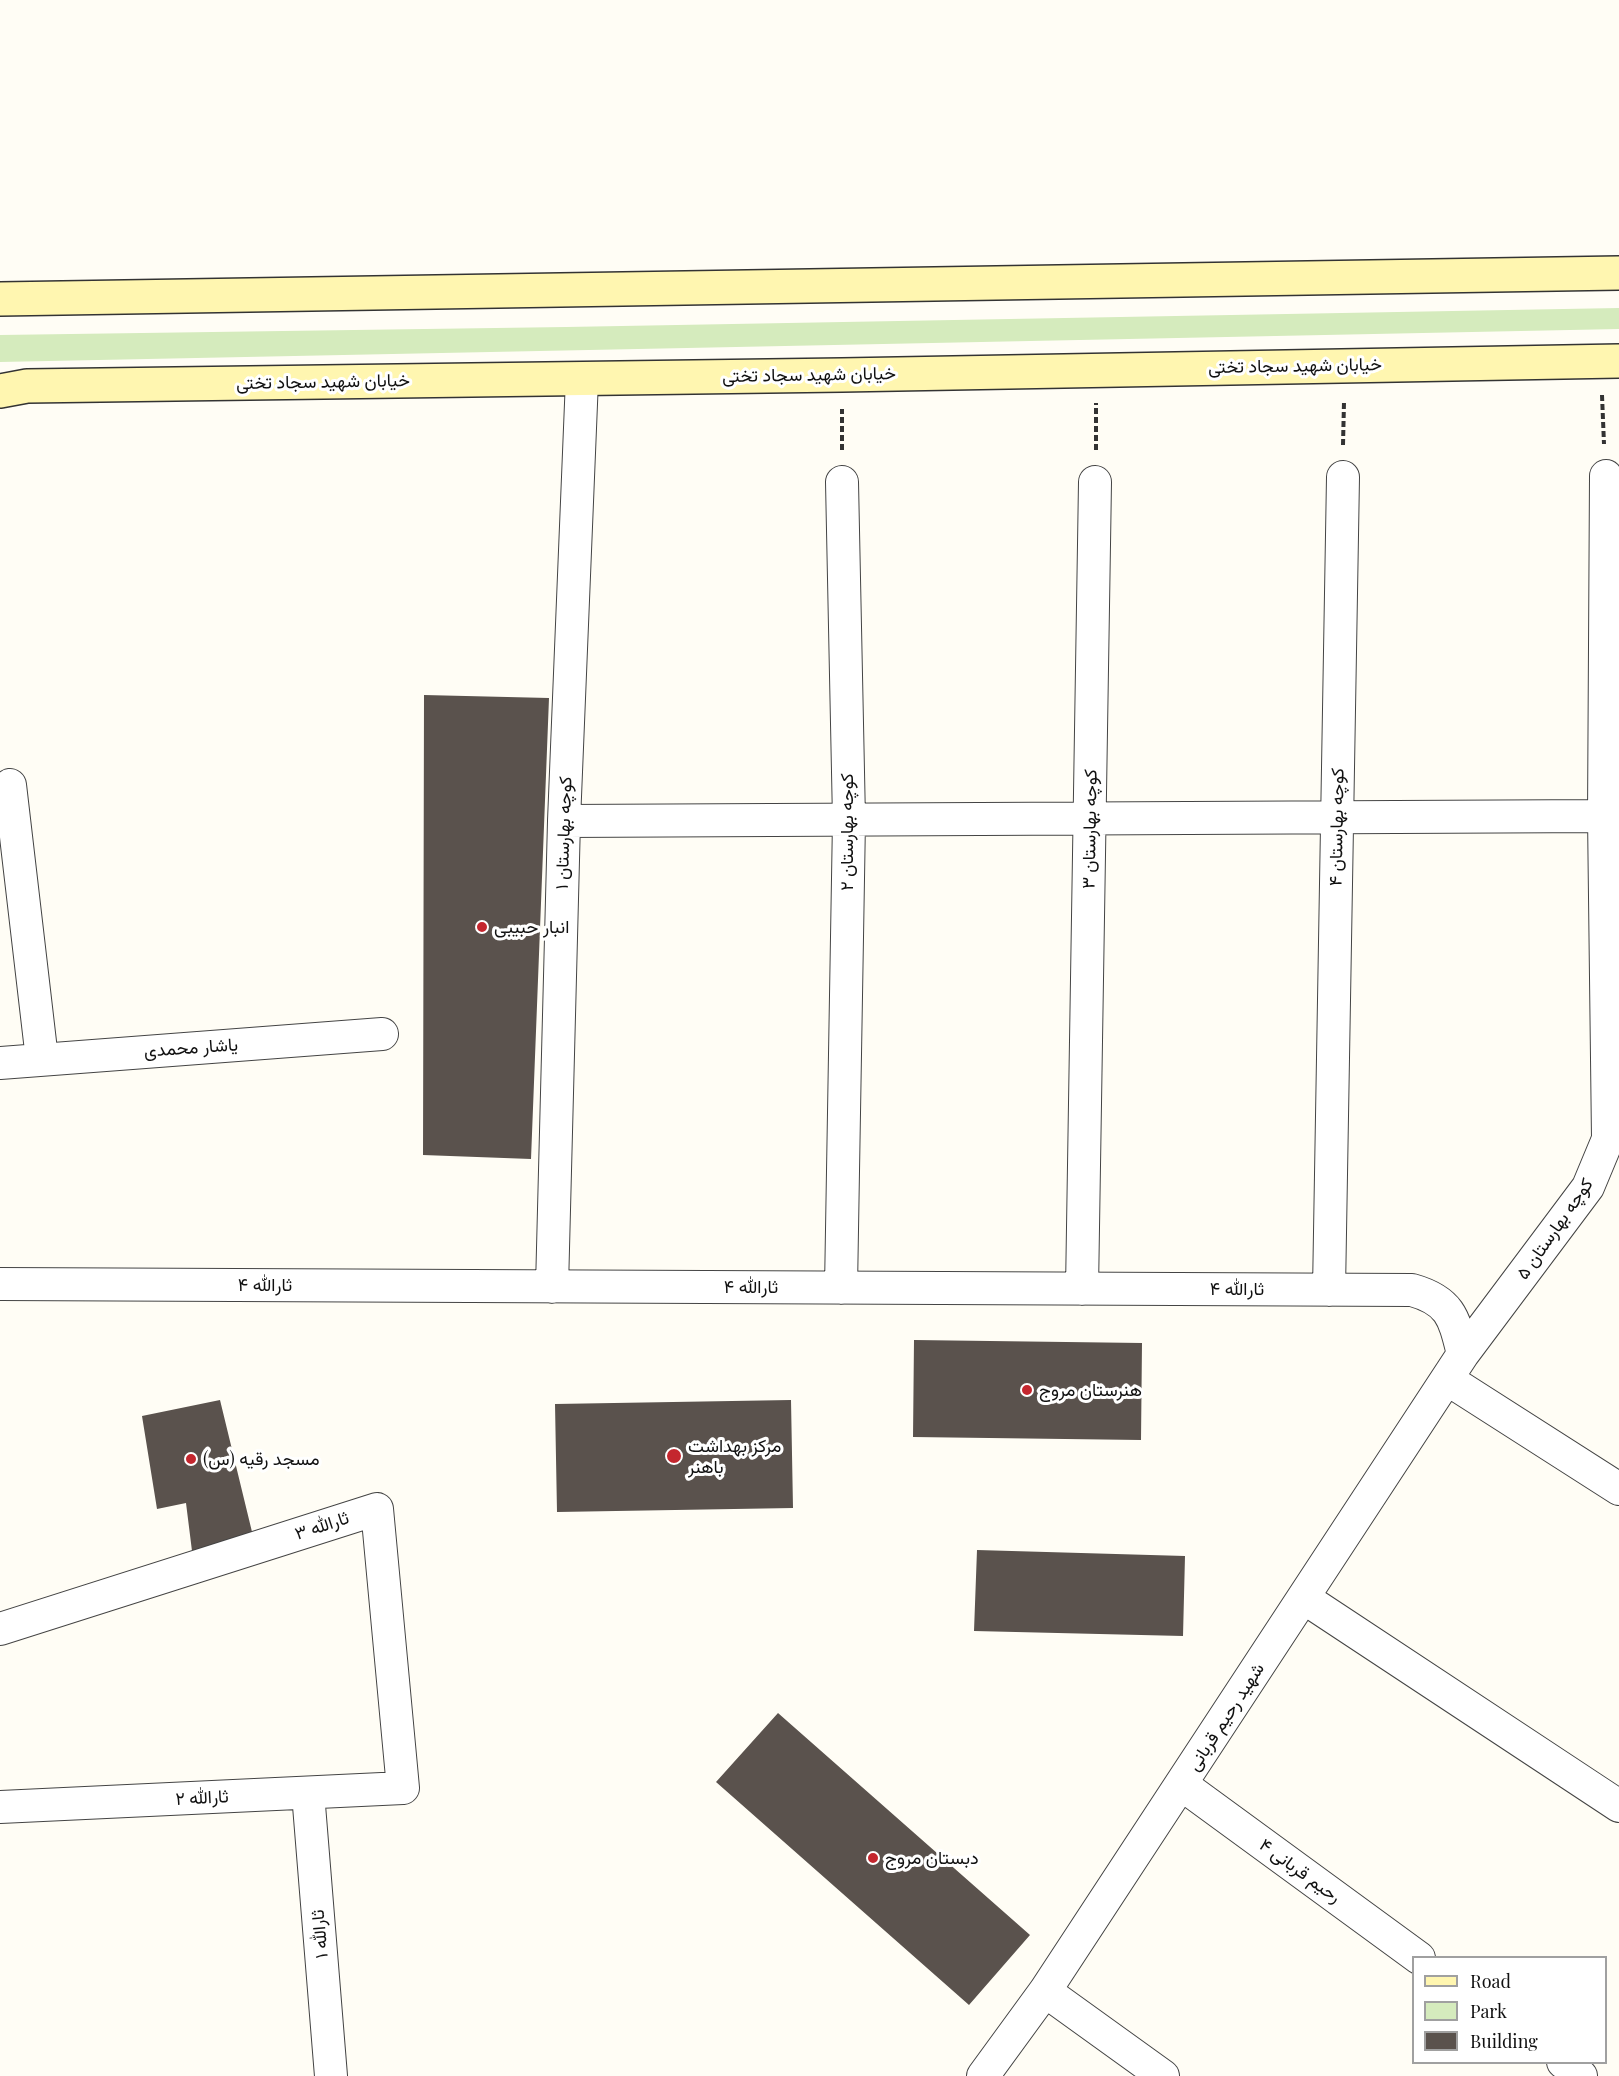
<!DOCTYPE html>
<html>
<head>
<meta charset="utf-8">
<style>
  body { margin:0 }
  #map { position:relative; width:1619px; height:2076px; overflow:hidden; background:#fffdf5; font-family:"Playfair Display",serif }
  canvas { display:block }
  .legend { position:absolute; left:1412px; top:1956px; width:195px; height:108px; box-sizing:border-box; background:#fff; border:2px solid #a0a0a0; margin:0; padding:8px 10px; list-style:none; font-size:18px; color:#111 }
  .legend li { display:flex; align-items:center; gap:12px; height:30px }
  .legend b { width:30px; border:2px solid #a0a0a0 }
</style>
</head>
<body>
<div id="map">
<canvas width="1619" height="2076"></canvas>
<ul class="legend">
<li><b style="height:8px;background:#fff6b0"></b>Road</li>
<li><b style="height:16px;background:#d5ebbd"></b>Park</li>
<li><b style="height:16px;background:#5a524d"></b>Building</li>
</ul>
</div>
<script>
const ctx = document.querySelector('canvas').getContext('2d');
ctx.lineJoin = 'round';
function fill(path, color) { ctx.fillStyle = color; ctx.fill(path, 'evenodd'); }
function trace(path, color, width, dash) { ctx.strokeStyle = color; ctx.lineWidth = width; ctx.lineCap = dash ? 'butt' : 'round'; ctx.setLineDash(dash || []); ctx.stroke(path); }
function label(font, color, halo, rows, align = 'center') {
  ctx.font = font + ' "Playfair Display",Vazirmatn,serif'; ctx.lineWidth = 6; ctx.setLineDash([]); ctx.textBaseline = 'middle'; ctx.strokeStyle = halo; ctx.fillStyle = color; for (const [text, x, y, turn = 0] of rows) {
    ctx.save(); ctx.translate(x, y); ctx.rotate((+turn || 0) * Math.PI / 180); ctx.textAlign = isNaN(turn) ? turn : align; if (halo) ctx.strokeText(text, 0, 0); ctx.fillText(text, 0, 0); ctx.restore();
  }
}
fill(new Path2D(`
  M1619,308V329L0,362V335L566,327Z`), '#d5ebbd');
fill(new Path2D(`
  M424,695L549,698L531,1159L423,1155Z
  M914,1340L1142,1343L1141,1440L913,1437Z
  M220,1400L253,1536L193,1559L186,1503L157,1509L142,1416Z
  M791,1400L793,1508L557,1512L555,1404Z
  M977,1550L1185,1556L1183,1636L974,1631Z
  M778,1713L1030,1935L969,2005L716,1782Z`), '#5a524d');
const street = new Path2D(`
  M10,785L42,1059
  M564,821L1604,816
  M0,1063L382,1034
  M0,1284L1412,1290C1451,1301 1454,1318 1463,1354
  M552,1287L564,821L582,379
  M841,1288L849,820L842,482
  M1082,1289L1095,482
  M1329,1290L1343,477
  M1447,1379L1619,1489
  M1304,1598L1619,1806
  M0,1629L377,1509L403,1788L0,1807
  M1181,1784L1419,1958
  M308,1793L331,2076
  M1045,1991L1163,2076
  M1563,2062L1581,2076
  M983,2076L1045,1991L1463,1354L1588,1187L1608,1139L1604,816L1606,476`);
const secondary = new Path2D(`
  M0,299L1619,273
  M0,391L27,386L842,375L1619,361`);
trace(street, '#444', 34);
trace(secondary, '#333', 36);
trace(new Path2D(`
  M1602,395L1604,444
  M1343,445L1344,402
  M842,450V409
  M1096,450V403`), '#333', 4, [6, 3]);
trace(street, '#fff', 32);
trace(secondary, '#fff6b0', 33);
for (const [x, y, r, color] of [
  [482,927,6,"#c4262e"],
  [1027,1390,6,"#c4262e"],
  [674,1456,8,"#c4262e"],
  [191,1459,6,"#c4262e"],
  [873,1858,6,"#c4262e"]
]) { const dot = new Path2D(); dot.arc(x, y, r, 0, 2 * Math.PI); ctx.fillStyle = color; ctx.fill(dot); trace(dot, '#fff', 2); }
label('18px', '#111', '#fff', [
  ["خیابان شهید سجاد تختی",1295,366,-1],
  ["خیابان شهید سجاد تختی",809,375,-1],
  ["خیابان شهید سجاد تختی",323,382,-1],
  ["کوچه بهارستان ۴",1337,827,-89],
  ["کوچه بهارستان ۳",1090,829,-89],
  ["کوچه بهارستان ۲",847,832,-90],
  ["کوچه بهارستان ۱",564,833,-88],
  ["یاشار محمدی",191,1048,-4],
  ["کوچه بهارستان ۵",1555,1229,-55],
  ["ثارالله ۴",265,1285],
  ["ثارالله ۴",751,1287],
  ["ثارالله ۴",1237,1289],
  ["ثارالله ۳",322,1526,-18],
  ["شهید رحیم قربانی",1226,1717,-57],
  ["ثارالله ۲",202,1798,-3],
  ["رحیم قربانی ۴",1300,1871,36],
  ["ثارالله ۱",320,1934,-95]
]);
label('18px', '#111', '#fff', [
  ["انبار حبیبی",494,927],
  ["هنرستان مروج",1039,1390],
  ["مرکز بهداشت",688,1446],
  ["باهنر",688,1467],
  ["مسجد رقیه (س)",203,1459],
  ["دبستان مروج",885,1858]
], 'left');
</script>
</body>
</html>
